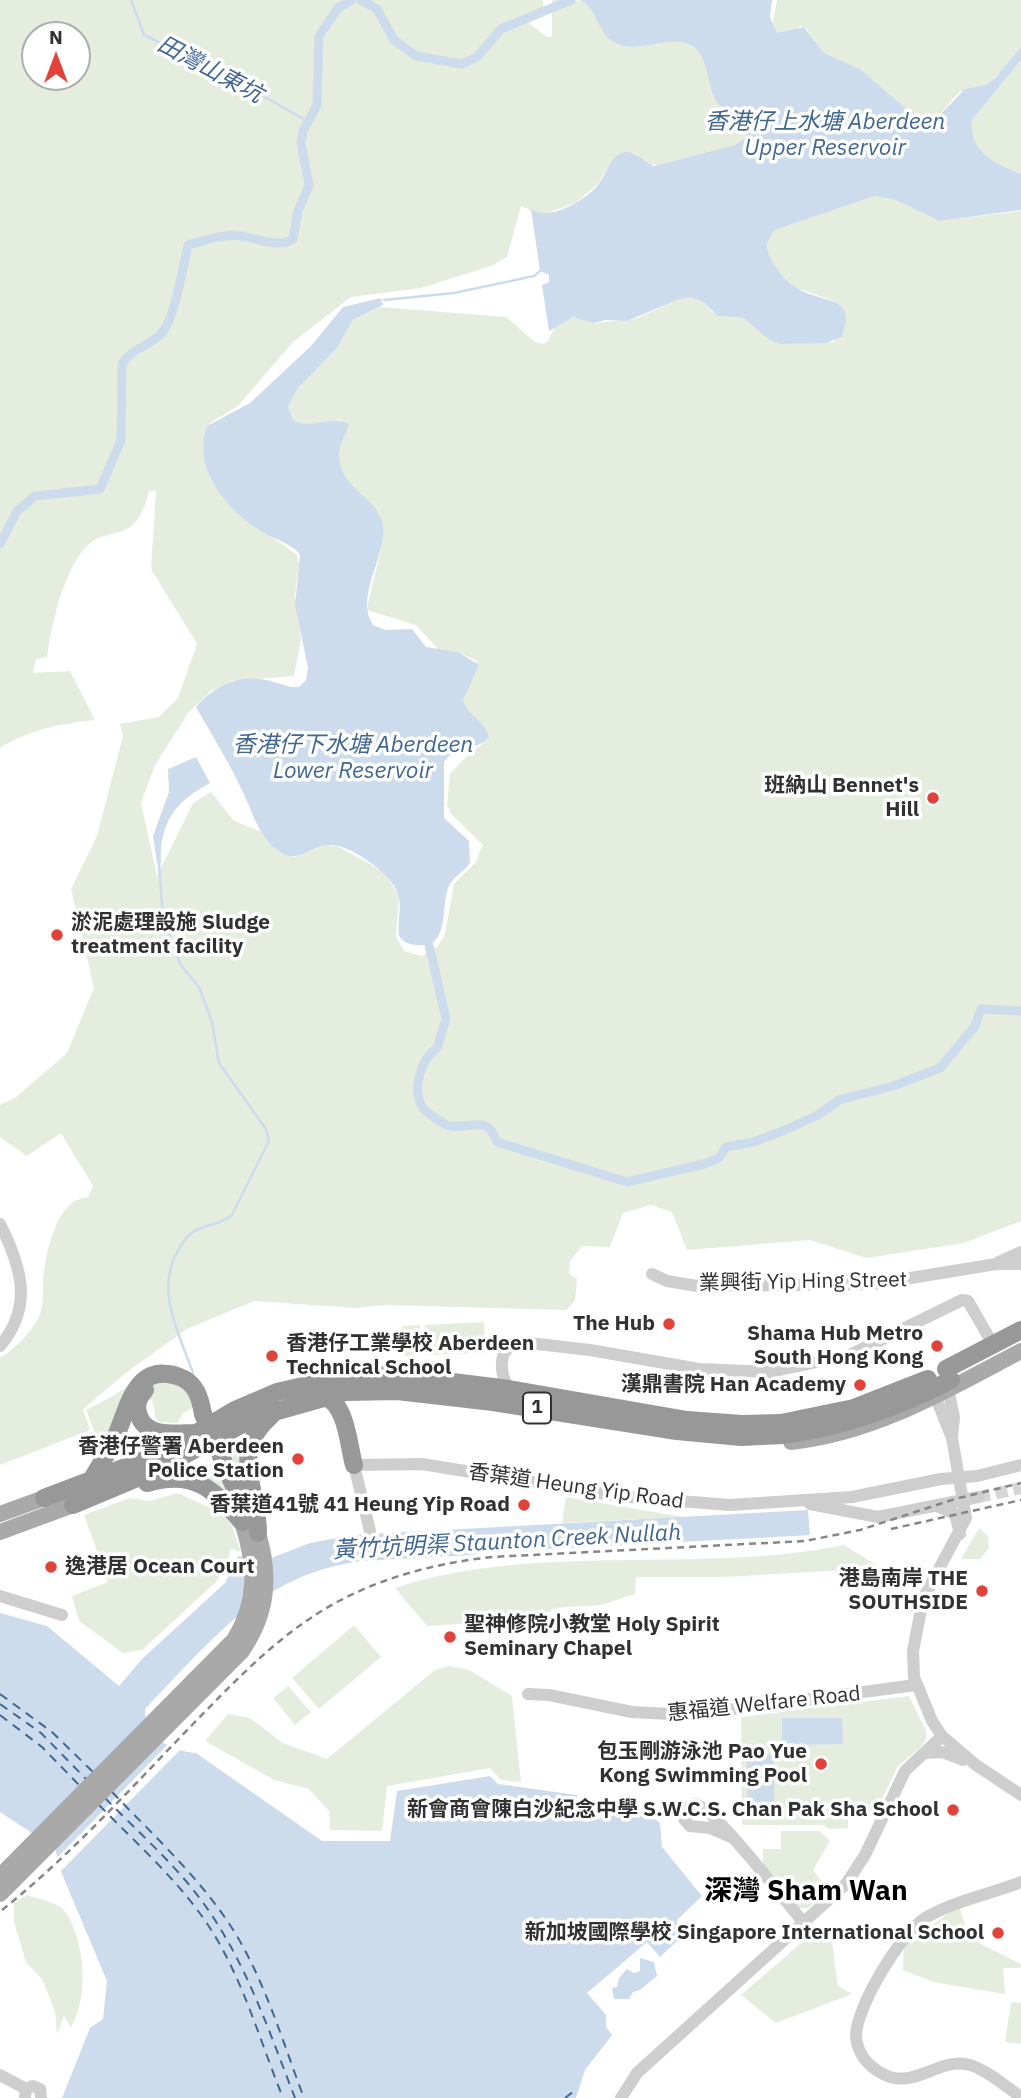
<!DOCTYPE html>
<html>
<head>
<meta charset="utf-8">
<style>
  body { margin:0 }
  #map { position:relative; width:1021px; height:2098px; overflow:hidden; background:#fff; font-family:"IBM Plex Sans",sans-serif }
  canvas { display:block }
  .north { position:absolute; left:21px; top:21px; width:70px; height:70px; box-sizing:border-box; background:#fff; border:2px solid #adadad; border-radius:50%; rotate:0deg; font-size:19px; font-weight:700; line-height:28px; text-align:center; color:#313131 }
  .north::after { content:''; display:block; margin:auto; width:24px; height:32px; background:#e14239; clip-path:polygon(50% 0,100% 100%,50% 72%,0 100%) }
</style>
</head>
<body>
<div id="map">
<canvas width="1021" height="2098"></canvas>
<div class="north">N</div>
</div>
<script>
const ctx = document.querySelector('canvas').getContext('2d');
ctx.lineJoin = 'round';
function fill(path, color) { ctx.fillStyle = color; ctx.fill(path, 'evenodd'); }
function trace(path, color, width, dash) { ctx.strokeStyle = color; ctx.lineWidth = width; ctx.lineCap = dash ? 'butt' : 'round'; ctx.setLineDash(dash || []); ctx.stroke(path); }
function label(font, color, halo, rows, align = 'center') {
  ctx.font = font + ' "IBM Plex Sans","Noto Sans TC",sans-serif'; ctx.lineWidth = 7; ctx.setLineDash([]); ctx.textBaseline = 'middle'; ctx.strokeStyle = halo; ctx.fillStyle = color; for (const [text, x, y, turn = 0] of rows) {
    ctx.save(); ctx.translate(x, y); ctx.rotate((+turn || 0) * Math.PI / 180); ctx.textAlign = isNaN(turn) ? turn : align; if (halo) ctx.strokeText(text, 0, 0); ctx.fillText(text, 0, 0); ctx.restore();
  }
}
fill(new Path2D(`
  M0,0H543V9L527,16L529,23L547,37H552V0C561,0 576,0 584,1C597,7 600,32 611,40C635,58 665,33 690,45C709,54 709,84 718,101C724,114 743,116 750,128L746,137L735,145L658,165L650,164L634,153L611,162L598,184L575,203L547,213L538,214L521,206L507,257L491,266L421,288L351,297L293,342L238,406L210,423L205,432L203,449L214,484L237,512L297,555L299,564L295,594L301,640L294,676L232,681L211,691L188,713L155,765L141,803L157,876L193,803L211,792L234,821L260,831L280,853L295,857L327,845L337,846L384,872L399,896L396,936L404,951L422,956L438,946L445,934L454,884L475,863L483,845L451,814L447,805L450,774L468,755L488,740C484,719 468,718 463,700L477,661L458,652L438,649L416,625L367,610C370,589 382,553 383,535C384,506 353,498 343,474C336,455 344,439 341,420L304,426L293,420L288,407L298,388L337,348L353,320L380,307L506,317L535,342L542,344L548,341L555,327L569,318L578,317L593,323L635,319L677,300L690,297L703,302L711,311L724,317L745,318L769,340L780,344L834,342L844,330L845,314L843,308L832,300L796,288L779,274L767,251L768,239L775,230L875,196L895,200L940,221L1021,211V1221L964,1243L866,1258L810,1240L687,1250L672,1212L651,1205L623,1213L610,1247L582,1246L570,1261L569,1274L577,1279L575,1301L566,1310L386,1305L355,1308L254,1301L187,1329L127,1372L83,1409L90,1430L0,1465V1358C13,1351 30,1333 38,1319C45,1307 42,1285 44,1271C48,1245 58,1199 88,1197L93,1186L61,1133L27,1156L0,1137V1105L15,1098L67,1053L94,988L71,889L97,836L123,736L120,724L159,717L178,698L197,644L151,569L156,491H149C135,550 109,521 84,549C63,574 51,626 47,657L36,659L33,673L70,671L95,720C59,724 31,729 0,748ZM35,35H77V77H35Z
  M777,0H1021V47L1003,70L985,85L959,92L934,121L923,123L860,69L824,53L806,28L801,26L788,33H777L772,28Z
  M1021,60V174C995,164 969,153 972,120Z
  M484,1322L485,1353L426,1355L425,1325Z
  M420,1325L421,1355L404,1356L402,1326Z
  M175,1364L197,1378L208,1401L183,1413L178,1423L160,1422L156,1419L152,1400L125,1394L109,1444L100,1446L86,1410C117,1395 144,1374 175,1364Z
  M245,1439L240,1455L247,1487L230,1497L180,1471L194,1463L207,1466L231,1456V1445Z
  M178,1493L210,1508L215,1503L232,1526L241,1552L231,1549L226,1568L215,1583L142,1650L123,1653L79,1621L72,1596L108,1582L84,1515L130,1498L149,1501Z
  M566,1497L683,1517L562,1523Z
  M979,1528L988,1536L989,1548L980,1559H961Z
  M844,1545L881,1568L723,1577H636L635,1594L602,1605L554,1608L548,1613H516V1633L472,1623L427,1626L395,1588C538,1541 698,1575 844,1545Z
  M354,1625L381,1657L319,1709L292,1678Z
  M449,1666L469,1670L512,1696L521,1782L501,1780L490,1768L387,1786L382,1831L330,1830L329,1811L309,1789L274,1780L205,1741L228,1714L250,1718L283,1743L327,1759L435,1670Z
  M288,1686L311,1712L295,1725L273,1698Z
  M909,1696L926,1731V1739L922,1746L898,1766L873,1818L867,1813H854V1804L857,1803L848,1799V1828L828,1829L824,1825H742L741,1717Z
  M781,1831H820L830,1841L813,1870L828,1890L809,1908H799L763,1864V1849H781Z
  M27,1895C38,1899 59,1902 66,1913C85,1941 89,1998 71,2027L64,2016L57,2034L55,2011L42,1979L26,1962L14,1922V1903Z
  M959,1906L969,1938L1021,1964V1968H1003L1005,1994L933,1982L903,1970L904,1945Z
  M808,1937L832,1942L838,1986L852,1994L776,2023L741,1995Z
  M1011,2002L1021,2003V2044L1005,2042Z`), '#e5eddf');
fill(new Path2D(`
  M580,0H772L770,17L777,33L804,27L824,53L860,69L923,123L934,121L965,89L985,85L996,77L1021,47V60L972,120C969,152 995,164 1021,174V210L940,221L895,200L875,196L775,230C766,241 765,247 771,259C781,278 795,291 816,296C824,299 834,300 841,306C849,314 845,327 842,337L826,343L780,344L769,340L744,318L718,316L703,302L690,297L677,300L627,321L606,320L593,323L573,317L549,331L542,285L549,282V275L540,271L531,209C549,222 586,200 598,185C607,174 610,155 625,152C636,151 645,162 654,166L735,145L746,137L750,128C743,116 726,114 717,102C705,85 711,50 685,43C661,37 634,56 612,41C598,32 596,6 580,0Z
  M381,298L383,305L353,320L337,348L298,388L288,407L293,420C311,431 332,414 349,424C347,433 341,440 340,449C335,490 379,495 383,526C387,556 354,597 373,625L386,630L412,629L426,647L458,652L479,665L463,700C468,716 485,721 489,737L485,742L449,756L444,762V818L469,841L470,863C464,872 451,878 448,888C441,907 449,949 419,945C410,945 404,943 399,936C397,922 402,908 398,894C392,874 352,846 332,845C311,844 298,867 277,850C260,836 255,820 247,801C233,769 213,737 196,707C214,686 238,674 266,680C278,682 287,688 299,687L306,680L308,668L295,605L300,555C294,545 275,539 264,533C229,512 191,470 207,426L250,403L311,346L343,307Z
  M196,757L210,783C176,801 159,822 161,863H157L153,836L169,792L168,769Z
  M808,1510L810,1537L362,1561C261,1574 212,1640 145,1709C145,1737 170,1751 196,1753L322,1841H390L397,1791L490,1776L498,1784L577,1795L576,1804L587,1805L599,1819L610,1810L651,1816L660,1823L662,1847L702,1896L677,1920L678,1940L660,1957L647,1942L587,1993L606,2015V2027L612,2035L585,2070L576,2098H62L90,2028L103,2019L107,1981L62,1874L55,1848L0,1812V1613L47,1626L119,1686L142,1659L225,1583L238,1556L266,1560L310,1543L354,1535Z
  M782,1718H842L843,1744L782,1745Z
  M747,1755H774V1815H747Z
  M640,1958L654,1962L657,1976L640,1990L633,1992L629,1999H614L612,1988L617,1987L619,1978L627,1969L634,1973L640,1971Z`), '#ccdcec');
fill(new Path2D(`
  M813,1535L810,1540L434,1560L490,1552Z
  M170,1742L182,1748L58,1874L56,1859Z`), '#fff');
trace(new Path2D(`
  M131,0L144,35L215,69L309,122
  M384,300L454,293L534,276L540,271
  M159,863L163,919L180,964L199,987L212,1022L219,1063L266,1129L269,1141L232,1215C220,1225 205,1224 193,1232C188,1235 182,1244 179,1249C154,1289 179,1333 193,1373`), '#ccdcec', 2.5);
trace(new Path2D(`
  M361,0L377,9L394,40L416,56L462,64L477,57L501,29L571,0
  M0,544L17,511L35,496L100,489L121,440L122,364C131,349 149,346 161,334C175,319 183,266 188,245C203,241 217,236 232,235C251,235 276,250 293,239L298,211L309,185L301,143L303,131L317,105L319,36L338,8L352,0
  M429,945L446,1019L437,1048C421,1059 411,1090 423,1108C427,1113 439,1121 445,1124C456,1130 472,1123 483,1125C491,1127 494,1135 497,1142L627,1182L704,1164L719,1158L726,1147L753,1142L785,1130L818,1115L839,1100L893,1086L940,1068L975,1026L981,1009L1021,1011`), '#ccdcec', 9);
trace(new Path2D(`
  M0,1694L52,1732L94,1773
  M0,1704L41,1733L86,1779
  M0,1715L42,1747L80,1786
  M112,1792C153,1835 197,1875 230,1925C264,1977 282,2040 304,2098
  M105,1798C138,1832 176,1865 204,1904C246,1962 269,2031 295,2098
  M99,1805C136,1843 178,1880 208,1925C242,1976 260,2041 283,2098
  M565,2098L574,2091`), '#406791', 2, [9, 7]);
trace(new Path2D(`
  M978,1497L1021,1488`), '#d6d6d6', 12, [12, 6]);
trace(new Path2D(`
  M0,1224C21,1266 34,1306 0,1346
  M999,1262L1021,1252
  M652,1274L667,1281L697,1286L874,1284L996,1264H1021
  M932,1388L952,1438L966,1518L923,1599L913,1651L914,1677L932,1721L942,1736L976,1765L1021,1795
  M509,1389C499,1373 497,1346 520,1342L590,1350L699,1369L770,1372L850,1355L962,1300L968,1301L991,1341
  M948,1389L954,1417L952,1437
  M810,1504L878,1517L978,1497
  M937,1506L955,1514L960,1534
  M370,1531L354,1465L422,1464L617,1496L730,1505L852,1497L941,1479L977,1476L1021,1465
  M0,1596L62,1615
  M528,1694L549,1695L632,1712L688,1715L916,1685
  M926,1753L942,1752L963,1760
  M731,1837L710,1828L690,1826L684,1819L685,1810L695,1804C715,1808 786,1902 804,1923
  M1021,1882C990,1894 954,1901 925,1918C901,1933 856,2007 856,2036C857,2053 868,2066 883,2074C913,2090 937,2059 966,2064C985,2068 1005,2086 1021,2097
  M0,2075L26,2089
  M25,2098L26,2089L33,2086L40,2089L41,2098
  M621,2098L637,2073L846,1884L865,1855L905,1771L942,1736`), '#cecece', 12);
trace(new Path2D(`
  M791,1442C875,1433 947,1390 1021,1351
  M0,1514L44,1498
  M0,1532L73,1505
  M0,1876L234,1640C258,1601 256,1565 242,1522
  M0,1894L242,1651C268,1613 271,1576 258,1533`), '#a9a9a9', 16);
trace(new Path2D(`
  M946,1369L1021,1330
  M145,1390C138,1398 135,1405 139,1416C147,1438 175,1433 194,1433
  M323,1396C347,1403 348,1444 354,1465
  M92,1479C101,1463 111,1449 118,1431C129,1404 137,1363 177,1376C196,1382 200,1397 203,1414
  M147,1483C194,1469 213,1489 242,1522
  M44,1498L163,1453L235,1410L277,1392L346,1376L396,1375L509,1389L687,1420L742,1424L781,1423
  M73,1505L154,1471L256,1417L345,1392L397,1391L493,1402L677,1431L741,1437L783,1435
  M258,1533C258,1486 229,1452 271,1416`), '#989898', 18);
trace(new Path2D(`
  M891,1529L1021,1500
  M2,1910C71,1855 131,1788 193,1724C238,1678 281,1632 339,1601C386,1576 438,1563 492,1557L805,1541L860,1530L955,1499L1021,1483`), '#868686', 2.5, [7, 5]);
trace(new Path2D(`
  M203,1414L239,1498
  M781,1423L854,1408L928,1379
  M783,1435C844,1427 897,1408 951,1380`), '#989898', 18);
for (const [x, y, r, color] of [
  [933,798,7,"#e14239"],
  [57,935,7,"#e14239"],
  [669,1324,7,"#e14239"],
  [937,1346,7,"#e14239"],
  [272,1356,7,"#e14239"],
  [860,1385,7,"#e14239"],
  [298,1459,7,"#e14239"],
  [524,1505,7,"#e14239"],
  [51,1567,7,"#e14239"],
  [982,1591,7,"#e14239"],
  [450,1637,7,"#e14239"],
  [821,1764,7,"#e14239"],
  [953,1810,7,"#e14239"],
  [998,1933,7,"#e14239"]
]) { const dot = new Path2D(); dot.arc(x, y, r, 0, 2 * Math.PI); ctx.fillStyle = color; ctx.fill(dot); trace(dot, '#fff', 2.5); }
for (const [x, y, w] of [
  [537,1408,28]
]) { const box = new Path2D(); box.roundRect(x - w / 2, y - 15.5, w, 31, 5); ctx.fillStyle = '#fff'; ctx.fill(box); trace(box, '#313131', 2); }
label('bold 19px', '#313131', null, [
  ["1",537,1408]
]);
label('bold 21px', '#313131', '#fff', [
  ["班納山 Bennet's",919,786],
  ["Hill",919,810],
  ["淤泥處理設施 Sludge",71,923,"left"],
  ["treatment facility",71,947,"left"],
  ["The Hub",655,1324],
  ["Shama Hub Metro",923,1334],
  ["South Hong Kong",923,1358],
  ["香港仔工業學校 Aberdeen",286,1344,"left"],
  ["Technical School",286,1368,"left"],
  ["漢鼎書院 Han Academy",846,1385],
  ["香港仔警署 Aberdeen",284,1447],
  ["Police Station",284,1471],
  ["香葉道41號 41 Heung Yip Road",510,1505],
  ["逸港居 Ocean Court",65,1567,"left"],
  ["港島南岸 THE",968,1579],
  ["SOUTHSIDE",968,1603],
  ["聖神修院小教堂 Holy Spirit",464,1625,"left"],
  ["Seminary Chapel",464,1649,"left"],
  ["包玉剛游泳池 Pao Yue",807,1752],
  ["Kong Swimming Pool",807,1776],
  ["新會商會陳白沙紀念中學 S.W.C.S. Chan Pak Sha School",939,1810],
  ["新加坡國際學校 Singapore International School",984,1933]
], 'right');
label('21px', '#313131', '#fff', [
  ["業興街 Yip Hing Street",803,1282,-1],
  ["香葉道 Heung Yip Road",576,1487,8],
  ["惠福道 Welfare Road",764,1704,-6]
]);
label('italic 23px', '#406791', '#fff', [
  ["田灣山東坑",210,70,28],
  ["香港仔上水塘 Aberdeen",825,122],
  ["Upper Reservoir",825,148],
  ["香港仔下水塘 Aberdeen",353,745],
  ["Lower Reservoir",353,771],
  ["黃竹坑明渠 Staunton Creek Nullah",507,1542,-3]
]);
label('bold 28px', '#000', '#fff', [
  ["深灣 Sham Wan",806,1892]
]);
</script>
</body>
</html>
